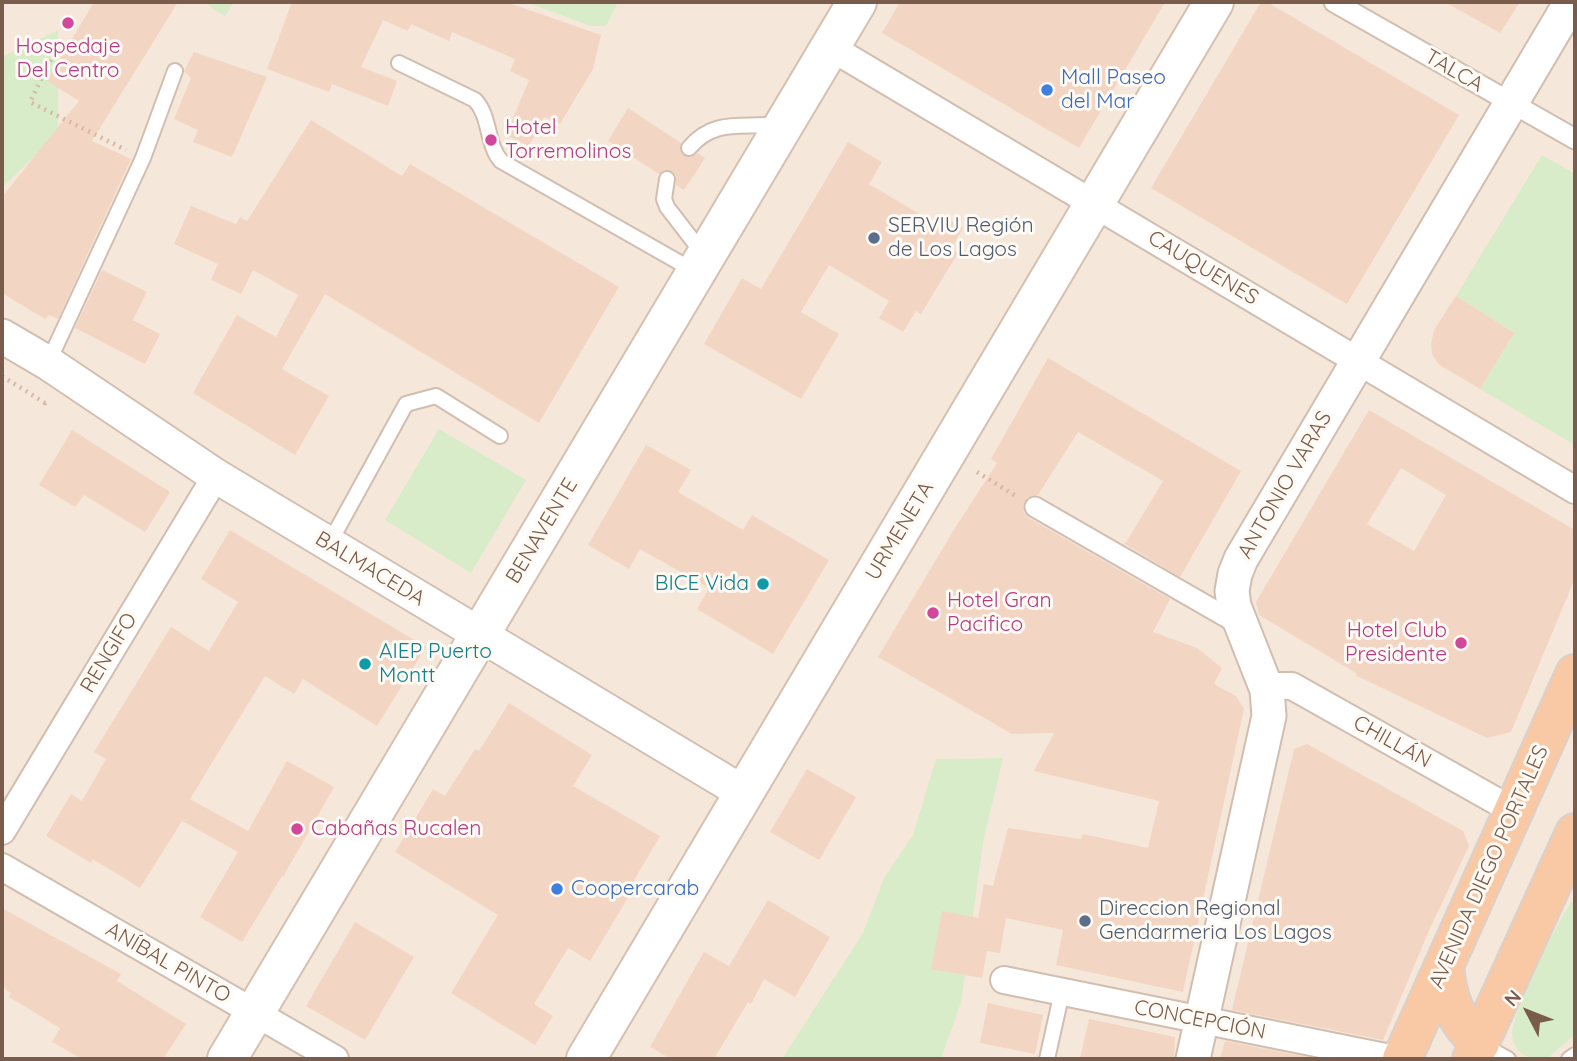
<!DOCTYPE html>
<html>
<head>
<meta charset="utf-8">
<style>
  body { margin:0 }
  #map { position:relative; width:1577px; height:1061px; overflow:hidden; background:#fdf6ec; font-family:Quicksand,sans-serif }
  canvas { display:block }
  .frame { position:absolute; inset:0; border:4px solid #7a5c4d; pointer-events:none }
  .north { position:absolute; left:1493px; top:977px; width:70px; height:70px; -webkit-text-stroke:5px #fffaf3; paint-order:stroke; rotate:312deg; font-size:19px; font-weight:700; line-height:28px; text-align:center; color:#7a5c4d }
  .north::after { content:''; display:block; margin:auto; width:24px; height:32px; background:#7a5c4d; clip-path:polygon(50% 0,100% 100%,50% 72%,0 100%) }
</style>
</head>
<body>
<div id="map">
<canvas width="1577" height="1061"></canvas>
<div class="frame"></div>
<div class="north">N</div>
</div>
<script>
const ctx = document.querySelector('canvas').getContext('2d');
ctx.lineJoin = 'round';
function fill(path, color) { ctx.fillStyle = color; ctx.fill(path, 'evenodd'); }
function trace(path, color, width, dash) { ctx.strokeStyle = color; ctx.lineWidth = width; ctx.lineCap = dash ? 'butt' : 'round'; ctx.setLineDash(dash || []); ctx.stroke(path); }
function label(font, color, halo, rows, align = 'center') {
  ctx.font = font + ' Quicksand,sans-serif'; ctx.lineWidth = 6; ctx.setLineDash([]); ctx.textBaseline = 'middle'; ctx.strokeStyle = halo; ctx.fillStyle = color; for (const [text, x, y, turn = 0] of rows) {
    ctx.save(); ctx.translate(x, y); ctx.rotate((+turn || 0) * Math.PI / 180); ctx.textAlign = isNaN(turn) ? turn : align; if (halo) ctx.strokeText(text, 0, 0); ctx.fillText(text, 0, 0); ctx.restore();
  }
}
fill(new Path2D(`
  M2,2H1575V1059H2Z`), '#f5e8da');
fill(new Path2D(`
  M207,2H234L225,16L213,9Z
  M525,2H618L606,26H591Z
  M58,30V133L2,188V57Z
  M1542,155L1575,174V445L1480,389L1514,333L1456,296Z
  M439,429L526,480L471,573L385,520Z
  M1003,758L983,842L961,1002L941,1059H782L863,933L884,878L913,835L936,759Z
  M1575,898V1034L1547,1059C1530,1061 1513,1053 1512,1034C1512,1015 1561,911 1575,898Z`), '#d8ecc9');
fill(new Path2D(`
  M94,2H178L92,141L131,159L58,319L49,315L45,319L2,293V197L79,101L47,81Z
  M292,2H506L601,35L593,69L560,124L544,117L529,146L506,135L529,80L510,71L515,59L452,32L449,41L411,24L408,31L383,20L361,67L397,81L388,106L332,84L329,92L267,69Z
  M900,2H1165L1079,148L882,33Z
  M1261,2H1267L1459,115L1347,304L1151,188Z
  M1445,2H1520L1500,33Z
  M194,52L267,77L232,157L193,142L198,130L174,119L191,78L184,71Z
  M628,108L681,143L680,150L683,155L691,157L698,153L705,158L684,190L676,185V176L672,171L664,170L659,174L608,141Z
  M311,120L402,176L410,164L619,287L539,423L325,294L282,369L329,396L295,455L193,393L237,315L276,337L298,295L253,270L241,294L211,280L218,264L174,244L191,206L236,224L240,217L247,221Z
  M848,142L882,162L869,184L933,222L938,213L963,228L951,249L958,253L921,314L916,311L903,332L879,318L889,301L829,265L801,312L839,334L801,399L704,344L742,278L761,289Z
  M102,270L147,292L133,320L160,334L145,364L75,328Z
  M1456,296L1514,333L1480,389L1438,364L1432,354L1431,344L1434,330Z
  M1048,358L1241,471L1180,577L1125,544L1163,481L1078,432L1038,495L1028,497L1023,506L1024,513L1029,518L1170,599L1153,632L1197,648L1222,668L1214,684L1236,696L1244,709L1183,992L1056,965L1063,930L1006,918L1000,953L987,951L982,978L931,969L942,911L978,918L984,884L993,886L1008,828L1081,839L1083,834L1148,848L1159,801L1034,771L1054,733L1012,734L878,657L955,528L997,463L991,459Z
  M1369,410L1575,530V578L1511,732L1487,738L1357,676L1356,673L1259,615L1256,602ZM1401,468L1446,495L1414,551L1367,524Z
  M72,430L170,492L145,532L84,495L75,507L39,485Z
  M646,445L691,470L678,492L743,530L752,515L829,560L773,654L697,609L709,588L640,549L629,569L588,545Z
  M230,530L426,647L377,726L303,679L294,694L265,676L190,799L248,831L287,761L334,787L283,877L282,876L242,942L200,917L238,852L182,821L140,888L93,859L91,863L46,836L71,794L82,801L106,759L94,752L171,627L209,651L238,602L201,579Z
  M509,703L592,755L573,786L660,836L633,882L636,884L590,961L568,948L534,1004L553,1016L535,1045L451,993L498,915L395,852L433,789L445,796L475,749L479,751Z
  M1307,744L1463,831L1469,846L1430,928L1383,1040L1232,1010L1294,749Z
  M807,769L856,797L819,860L770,832Z
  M768,900L830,937L795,997L764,979L751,1004L748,1002L714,1059H671L650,1047L704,952L729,966Z
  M2,908L121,974L117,981L186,1024L163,1059H82L52,1042L60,1028L9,997L11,993L2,987Z
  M355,922L414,957L365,1040L306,1006Z
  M988,1003L1043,1015L1035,1054L980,1043Z
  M1089,1019L1175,1037L1174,1059H1080Z
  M1225,1041L1317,1059H1220Z`), '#f3d5c3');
const service = new Path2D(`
  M399,63L475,100C491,117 486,144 501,161L696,272
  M689,148C715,117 743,129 779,124
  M667,179L664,199L667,207L704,255
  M48,363L143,158L175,71
  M329,544L406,404L436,396L500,436
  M1481,1044L1508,1059
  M1047,1059L1062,992
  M1569,1059L1575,1055`);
const pedestrian = new Path2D(`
  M1334,2L1575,139
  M1035,507L1240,625`);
const minor = new Path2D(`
  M830,47L1575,490
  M1267,690L1275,686H1292L1514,811
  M2,831L216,476
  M2,867L335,1059
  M1004,980L1395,1059`);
const tertiary = new Path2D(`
  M2,336L48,363L216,476L744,793
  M1193,1059L1269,716L1267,690L1234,606L1232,591L1235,574L1241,559L1571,2`);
const secondary = new Path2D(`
  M227,1059L857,2
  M586,1059L1214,2`);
const trunk = new Path2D(`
  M1444,966C1447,999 1455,1021 1480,1043
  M1402,1059L1575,674
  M1472,1059L1575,833`);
trace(service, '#d1beb0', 18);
trace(pedestrian, '#d1beb0', 23);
trace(minor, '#d1beb0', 30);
trace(tertiary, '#d1beb0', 37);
trace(secondary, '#d6c0b0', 42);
trace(trunk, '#dad1cd', 42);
trace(new Path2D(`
  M60,41L30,102L126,150
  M2,376L45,403L47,399
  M977,472L1016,496`), '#d9b8a5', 4.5, [2, 5]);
trace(service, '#fff', 14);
trace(pedestrian, '#fff', 19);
trace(minor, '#fff', 26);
trace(tertiary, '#fff', 33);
trace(secondary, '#fff', 38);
trace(trunk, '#f9c8a4', 38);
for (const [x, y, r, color] of [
  [68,23,7,"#d1479c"],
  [1047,90,7,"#3f7fe0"],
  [491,140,7,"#d1479c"],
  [874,238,7,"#5c6f8a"],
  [763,584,7,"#0f9aa8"],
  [933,613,7,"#d1479c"],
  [1461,643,7,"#d1479c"],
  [365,664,7,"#0f9aa8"],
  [297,829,7,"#d1479c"],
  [557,889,7,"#3f7fe0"],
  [1085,921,7,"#5c6f8a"]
]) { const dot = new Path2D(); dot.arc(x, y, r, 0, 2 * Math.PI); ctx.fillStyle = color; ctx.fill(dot); trace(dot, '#fffaf3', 2.5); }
label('21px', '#b23c85', '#fffaf3', [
  ["Hospedaje",68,47,"center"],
  ["Del Centro",68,71,"center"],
  ["Hotel",505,128],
  ["Torremolinos",505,152],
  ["Hotel Gran",947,601],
  ["Pacifico",947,625],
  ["Hotel Club",1447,631,"right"],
  ["Presidente",1447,655,"right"],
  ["Cabañas Rucalen",311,829]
], 'left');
label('21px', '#7a5c4d', '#fffaf3', [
  ["TALCA",1454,71,30],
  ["CAUQUENES",1203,268,31],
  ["ANTONIO VARAS",1285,485,-60],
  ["BENAVENTE",542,531,-59],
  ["URMENETA",900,531,-59],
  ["BALMACEDA",370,569,31],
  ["RENGIFO",109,653,-59],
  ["CHILLÁN",1392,742,29],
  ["AVENIDA DIEGO PORTALES",1489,867,-66],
  ["ANÍBAL PINTO",168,963,30],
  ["CONCEPCIÓN",1200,1020,11]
]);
label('21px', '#366cbe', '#fffaf3', [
  ["Mall Paseo",1061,78],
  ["del Mar",1061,102],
  ["Coopercarab",571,889]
], 'left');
label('21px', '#4e5e75', '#fffaf3', [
  ["SERVIU Región",888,226],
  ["de Los Lagos",888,250],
  ["Direccion Regional",1099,909],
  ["Gendarmeria Los Lagos",1099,933]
], 'left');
label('21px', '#0d838f', '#fffaf3', [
  ["BICE Vida",749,584],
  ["AIEP Puerto",379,652,"left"],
  ["Montt",379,676,"left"]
], 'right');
</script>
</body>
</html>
